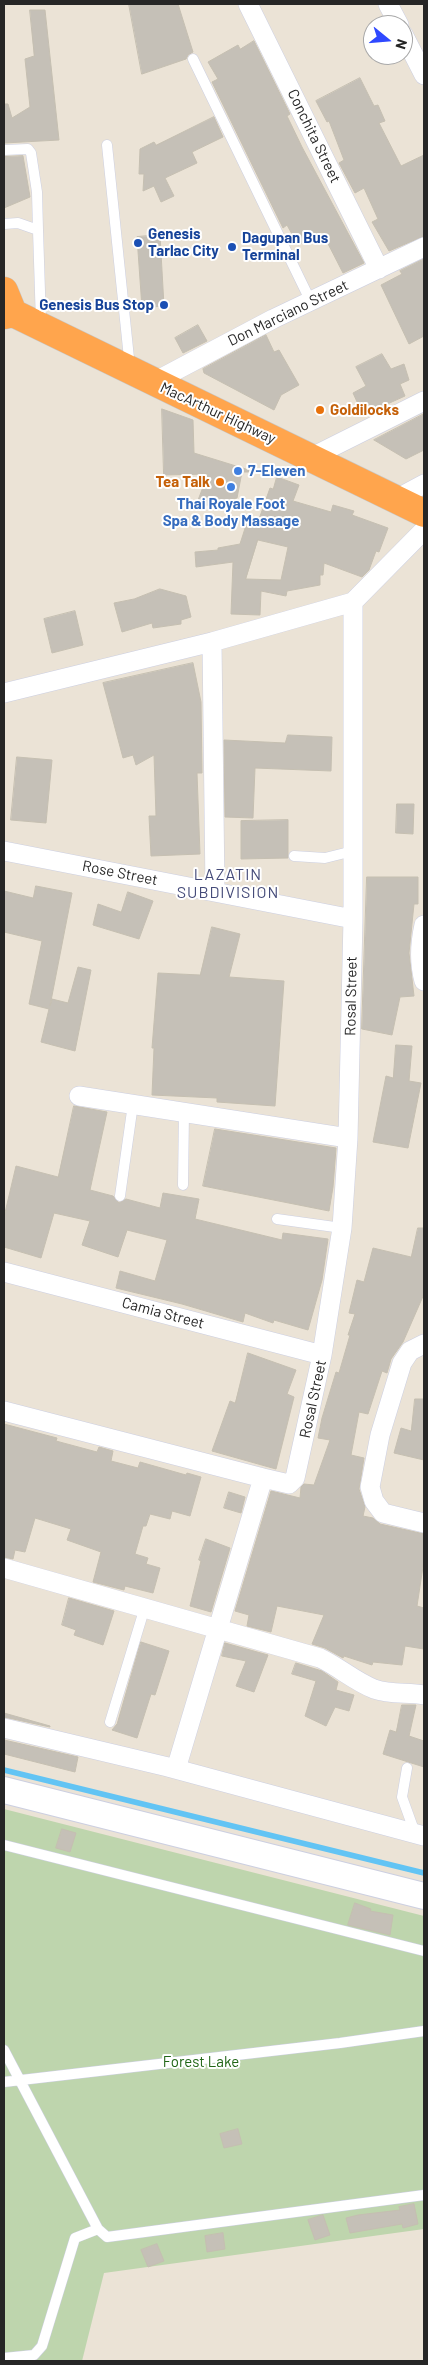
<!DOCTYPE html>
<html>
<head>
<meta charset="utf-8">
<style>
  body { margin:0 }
  #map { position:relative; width:428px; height:2365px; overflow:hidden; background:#ebe3d6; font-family:Barlow,sans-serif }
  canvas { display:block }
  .frame { position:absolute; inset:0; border:5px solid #262626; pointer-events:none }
  .north { position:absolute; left:363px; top:15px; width:50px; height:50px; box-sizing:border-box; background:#fff; border:1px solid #a8a8a8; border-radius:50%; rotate:107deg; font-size:14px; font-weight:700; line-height:20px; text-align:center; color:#262626 }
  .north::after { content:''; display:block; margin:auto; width:18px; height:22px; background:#2f49ff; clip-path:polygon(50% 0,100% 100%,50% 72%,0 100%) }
</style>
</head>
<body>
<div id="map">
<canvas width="428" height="2365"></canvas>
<div class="frame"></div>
<div class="north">N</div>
</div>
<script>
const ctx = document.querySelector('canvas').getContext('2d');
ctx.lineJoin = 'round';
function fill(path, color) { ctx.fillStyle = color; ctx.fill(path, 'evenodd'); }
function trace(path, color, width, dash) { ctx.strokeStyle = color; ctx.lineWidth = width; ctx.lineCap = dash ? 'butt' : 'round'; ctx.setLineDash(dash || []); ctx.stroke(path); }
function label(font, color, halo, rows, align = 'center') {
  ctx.font = font + ' Barlow,sans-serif'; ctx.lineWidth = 4; ctx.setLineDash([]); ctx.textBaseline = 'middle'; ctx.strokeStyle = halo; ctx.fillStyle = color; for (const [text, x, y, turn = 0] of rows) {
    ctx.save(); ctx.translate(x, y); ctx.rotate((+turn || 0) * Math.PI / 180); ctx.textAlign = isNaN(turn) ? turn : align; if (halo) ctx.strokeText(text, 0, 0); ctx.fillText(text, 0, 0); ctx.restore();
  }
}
fill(new Path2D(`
  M4,1809L424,1916V2229L104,2273L82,2361H4Z`), '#bed5ad');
trace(new Path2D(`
  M4,1770L424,1873`), '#62c4f4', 5.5);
const building = new Path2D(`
  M129,4H178L193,52L188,55L186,59L142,74Z
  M30,10H45L59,140L4,143V104H8L12,118L30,107L25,59L34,56Z
  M254,41L290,114L287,116L302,147L364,263L343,273L322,232L298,245L287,225L283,228L212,82L218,79L208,62L238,45L240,49Z
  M360,78L374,106L378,105L385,121L379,123L401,166L424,155V236L389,251L372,222L378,219L364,188L355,193L339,163L344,160L329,121L327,122L316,101Z
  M214,117L223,137L192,152L197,163L165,178L174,196L161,202L154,186L143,191L144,174H139L140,149L154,142L156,145Z
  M23,156L30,197L4,208V157Z
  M160,235L164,306L142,308L137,237Z
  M424,259V336L409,344L381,285L402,274L400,271Z
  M198,325L207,341L183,353L175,338Z
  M266,335L274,352L279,350L299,385L281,395L274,410L204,373L203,369Z
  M382,354L391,369L404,364L409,380L400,384L405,396L363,415L353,393L366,386L356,367Z
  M162,409L193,420L194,453L249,470V472H242L237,498L195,508L208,474L164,475Z
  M424,414V450L406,459L374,440Z
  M277,477L299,485L293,501L331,512L333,505L354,511L352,515L388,528L379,552L376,551L369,570L362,577L324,563L323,575H320V585L287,591L286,596L261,591L260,615L231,614L233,562L196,567L195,552L218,550V548L240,544L248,519L258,522L270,488L273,489ZM258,540L288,547L281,580L246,579Z
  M160,589L186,596L191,617L181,620V624L153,628L152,623L122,632L114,603L134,599Z
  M75,611L83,645L52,653L44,619Z
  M193,663L201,702L202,773H197L200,854L151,856L149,816H156L154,755L136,765L133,755L123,758L103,683Z
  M288,735L332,737L331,771L255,768L253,818L225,817L224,740L285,743Z
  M17,757L52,760L46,823L11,820Z
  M397,804H414L413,834L396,833Z
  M288,820V858L241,859V821Z
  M367,877H418V904H414L409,953L414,996L400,997L392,1035L362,1029Z
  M36,886L72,893L50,1006L52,999L68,1003L78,967L91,970L75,1051L41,1042L49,1009L29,1004L42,941L4,932V891L33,898Z
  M128,892L153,901L139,939L93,925L98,904L121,912Z
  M212,927L240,934L229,977L284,981L275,1106L217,1102V1098L152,1095L154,1048H152L158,973L200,975Z
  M396,1045L412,1046L409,1081L421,1083L408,1148L373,1142L386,1076L393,1078Z
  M74,1106L107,1112L90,1190L113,1196L119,1203L126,1199L160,1208L163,1193L199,1199L195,1219L282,1240L283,1233L328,1239L322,1280L308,1330L274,1320L273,1323L245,1313L243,1322L182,1304L116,1288L120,1271L155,1281L167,1240L127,1230L118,1257L82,1245L90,1221L54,1213L41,1258L4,1247V1217L16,1166L58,1177Z
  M215,1129L336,1148L333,1187L329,1211L203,1186Z
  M418,1228H424V1294L403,1342L391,1359L387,1373L382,1371L368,1414L359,1412L351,1455L364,1458L359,1489L365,1507L363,1516L373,1518L380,1524L424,1534V1560L417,1606L424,1608V1649L405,1646L402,1665L373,1662L372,1665L344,1656L343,1658L325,1648L312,1644L324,1615L277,1606L271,1632L247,1626L249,1615L235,1611L271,1491L300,1498L301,1487L304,1484L314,1485L330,1440L318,1438L322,1418L336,1372L339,1373L350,1335H348L355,1314L349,1313L357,1280L364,1282L373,1248L411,1257Z
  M248,1353L296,1370L287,1394L294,1397L276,1469L212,1451L230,1401L235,1403Z
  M415,1399H424V1460L394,1453L401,1428L411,1431Z
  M4,1424L57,1438L56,1441L97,1452L99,1447L113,1451L111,1461L138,1468L140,1462L186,1475L187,1473L201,1477L190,1516L172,1511L170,1519L150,1514L146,1526H143L135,1554L148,1558L146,1564L160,1568L153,1593L125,1586L124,1590L93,1582L101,1552L67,1540L71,1529L35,1518L25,1552L15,1550L13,1559L4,1557Z
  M229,1492L245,1497L241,1513L224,1508Z
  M206,1539L230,1548L211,1612L190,1606L201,1561L199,1560Z
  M69,1598L114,1611L103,1645L74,1635L76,1630L62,1625Z
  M141,1642L169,1651L155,1695L151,1694L137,1738L112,1730L117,1724Z
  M225,1643L268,1655L254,1692L236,1686L246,1661L222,1656Z
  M296,1663L322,1671L338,1682L336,1690L354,1695L349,1711L335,1707L326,1726L305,1716L316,1681L292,1674Z
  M402,1705H416L409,1736L424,1741V1767L383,1754L390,1730L396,1732Z
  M4,1713L50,1726V1727L4,1717Z
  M4,1740L78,1757L75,1772L4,1754Z
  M62,1829L76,1833L70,1852L56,1848Z
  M355,1903L371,1909L370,1911L393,1915L390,1935L348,1925Z
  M238,2129L242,2144L224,2148L220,2134Z
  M414,2204L418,2224L403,2228L402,2224L350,2233L346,2218L358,2215L400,2210L399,2207Z
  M323,2215L330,2235L315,2240L308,2220Z
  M223,2233L225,2249L207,2252L205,2236Z
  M157,2244L164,2261L148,2267L141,2250Z`);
fill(building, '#c5c0b7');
trace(building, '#c5bfb1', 1);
const lane = new Path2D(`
  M193,59L311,302
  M107,145L130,368
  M4,150L28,149L31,153L37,192L38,230
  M4,224L18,223L38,230L41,323
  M294,856L325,858L353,851
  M183,1185L184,1112
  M120,1196L133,1104
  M277,1219L342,1228
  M110,1722L145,1607
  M407,1768L402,1797L415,1833
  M4,1845L424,1951
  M4,2050L98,2229L107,2237L424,2195
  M4,2082L340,2043L424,2031
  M4,2358L34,2355L42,2346L75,2238L98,2229`);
const street = new Path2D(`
  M248,4L379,269
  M388,4L399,25
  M403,34L424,75
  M154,382L273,319L424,247
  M312,457L424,401
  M396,499L424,484
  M212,642L215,891
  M4,693L212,642L353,602
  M4,851L353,919
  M424,925C420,943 419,963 424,981
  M79,1096L348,1138
  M4,1272L322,1355
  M424,1344L410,1351L402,1363L380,1435L370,1487L374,1501L383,1513L424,1523
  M4,1411L263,1478L289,1484L295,1478L322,1355L342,1228L348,1138L353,919V602L424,530
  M4,1568L320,1658C339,1667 354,1681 374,1689C391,1695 407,1692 424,1695
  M4,1728L168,1767L424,1836
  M176,1769L263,1478`);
const secondary = new Path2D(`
  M4,1790L424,1896`);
const highway = new Path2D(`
  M4,291L13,313
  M4,315L13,313L424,513`);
trace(lane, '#cccfe1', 11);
trace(street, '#cccfe1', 20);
trace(secondary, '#cccfe1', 28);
trace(highway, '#c7c7c7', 29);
trace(lane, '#fff', 10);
trace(street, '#fff', 19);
trace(secondary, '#fff', 26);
trace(highway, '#ffa54d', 28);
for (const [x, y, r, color] of [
  [138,243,5,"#1a4fb4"],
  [232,247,5,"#1a4fb4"],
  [164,305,5,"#1a4fb4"],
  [320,410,5,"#e8710a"],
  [238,471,5,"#3f7fe0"],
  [220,482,5,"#e8710a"],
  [231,487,5,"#3f7fe0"]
]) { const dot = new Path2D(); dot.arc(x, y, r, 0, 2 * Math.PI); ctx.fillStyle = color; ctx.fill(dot); trace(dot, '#fff', 2); }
label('15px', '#262626', '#fff', [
  ["Conchita Street",314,136,64],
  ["Don Marciano Street",288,313,-26],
  ["MacArthur Highway",218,413,25],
  ["Rose Street",120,873,11],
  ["Rosal Street",351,996,-89],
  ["Camia Street",163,1313,15],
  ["Rosal Street",313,1399,-78]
]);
label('bold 15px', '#164399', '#fff', [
  ["Genesis",148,234],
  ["Tarlac City",148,251],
  ["Dagupan Bus",242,238],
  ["Terminal",242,255],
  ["Genesis Bus Stop",154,305,"right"]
], 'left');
label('bold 15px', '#c56008', '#fff', [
  ["Goldilocks",330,410],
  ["Tea Talk",210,482,"right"]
], 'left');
label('bold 15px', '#366cbe', '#fff', [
  ["7-Eleven",248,471],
  ["Thai Royale Foot",231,504,"center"],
  ["Spa & Body Massage",231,521,"center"]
], 'left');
label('15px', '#206515', '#fff', [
  ["Forest Lake",201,2062]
]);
ctx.letterSpacing = '1px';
label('16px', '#454b79', '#fff', [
  ["LAZATIN",228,875],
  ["SUBDIVISION",228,893]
]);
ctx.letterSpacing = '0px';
</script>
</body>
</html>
